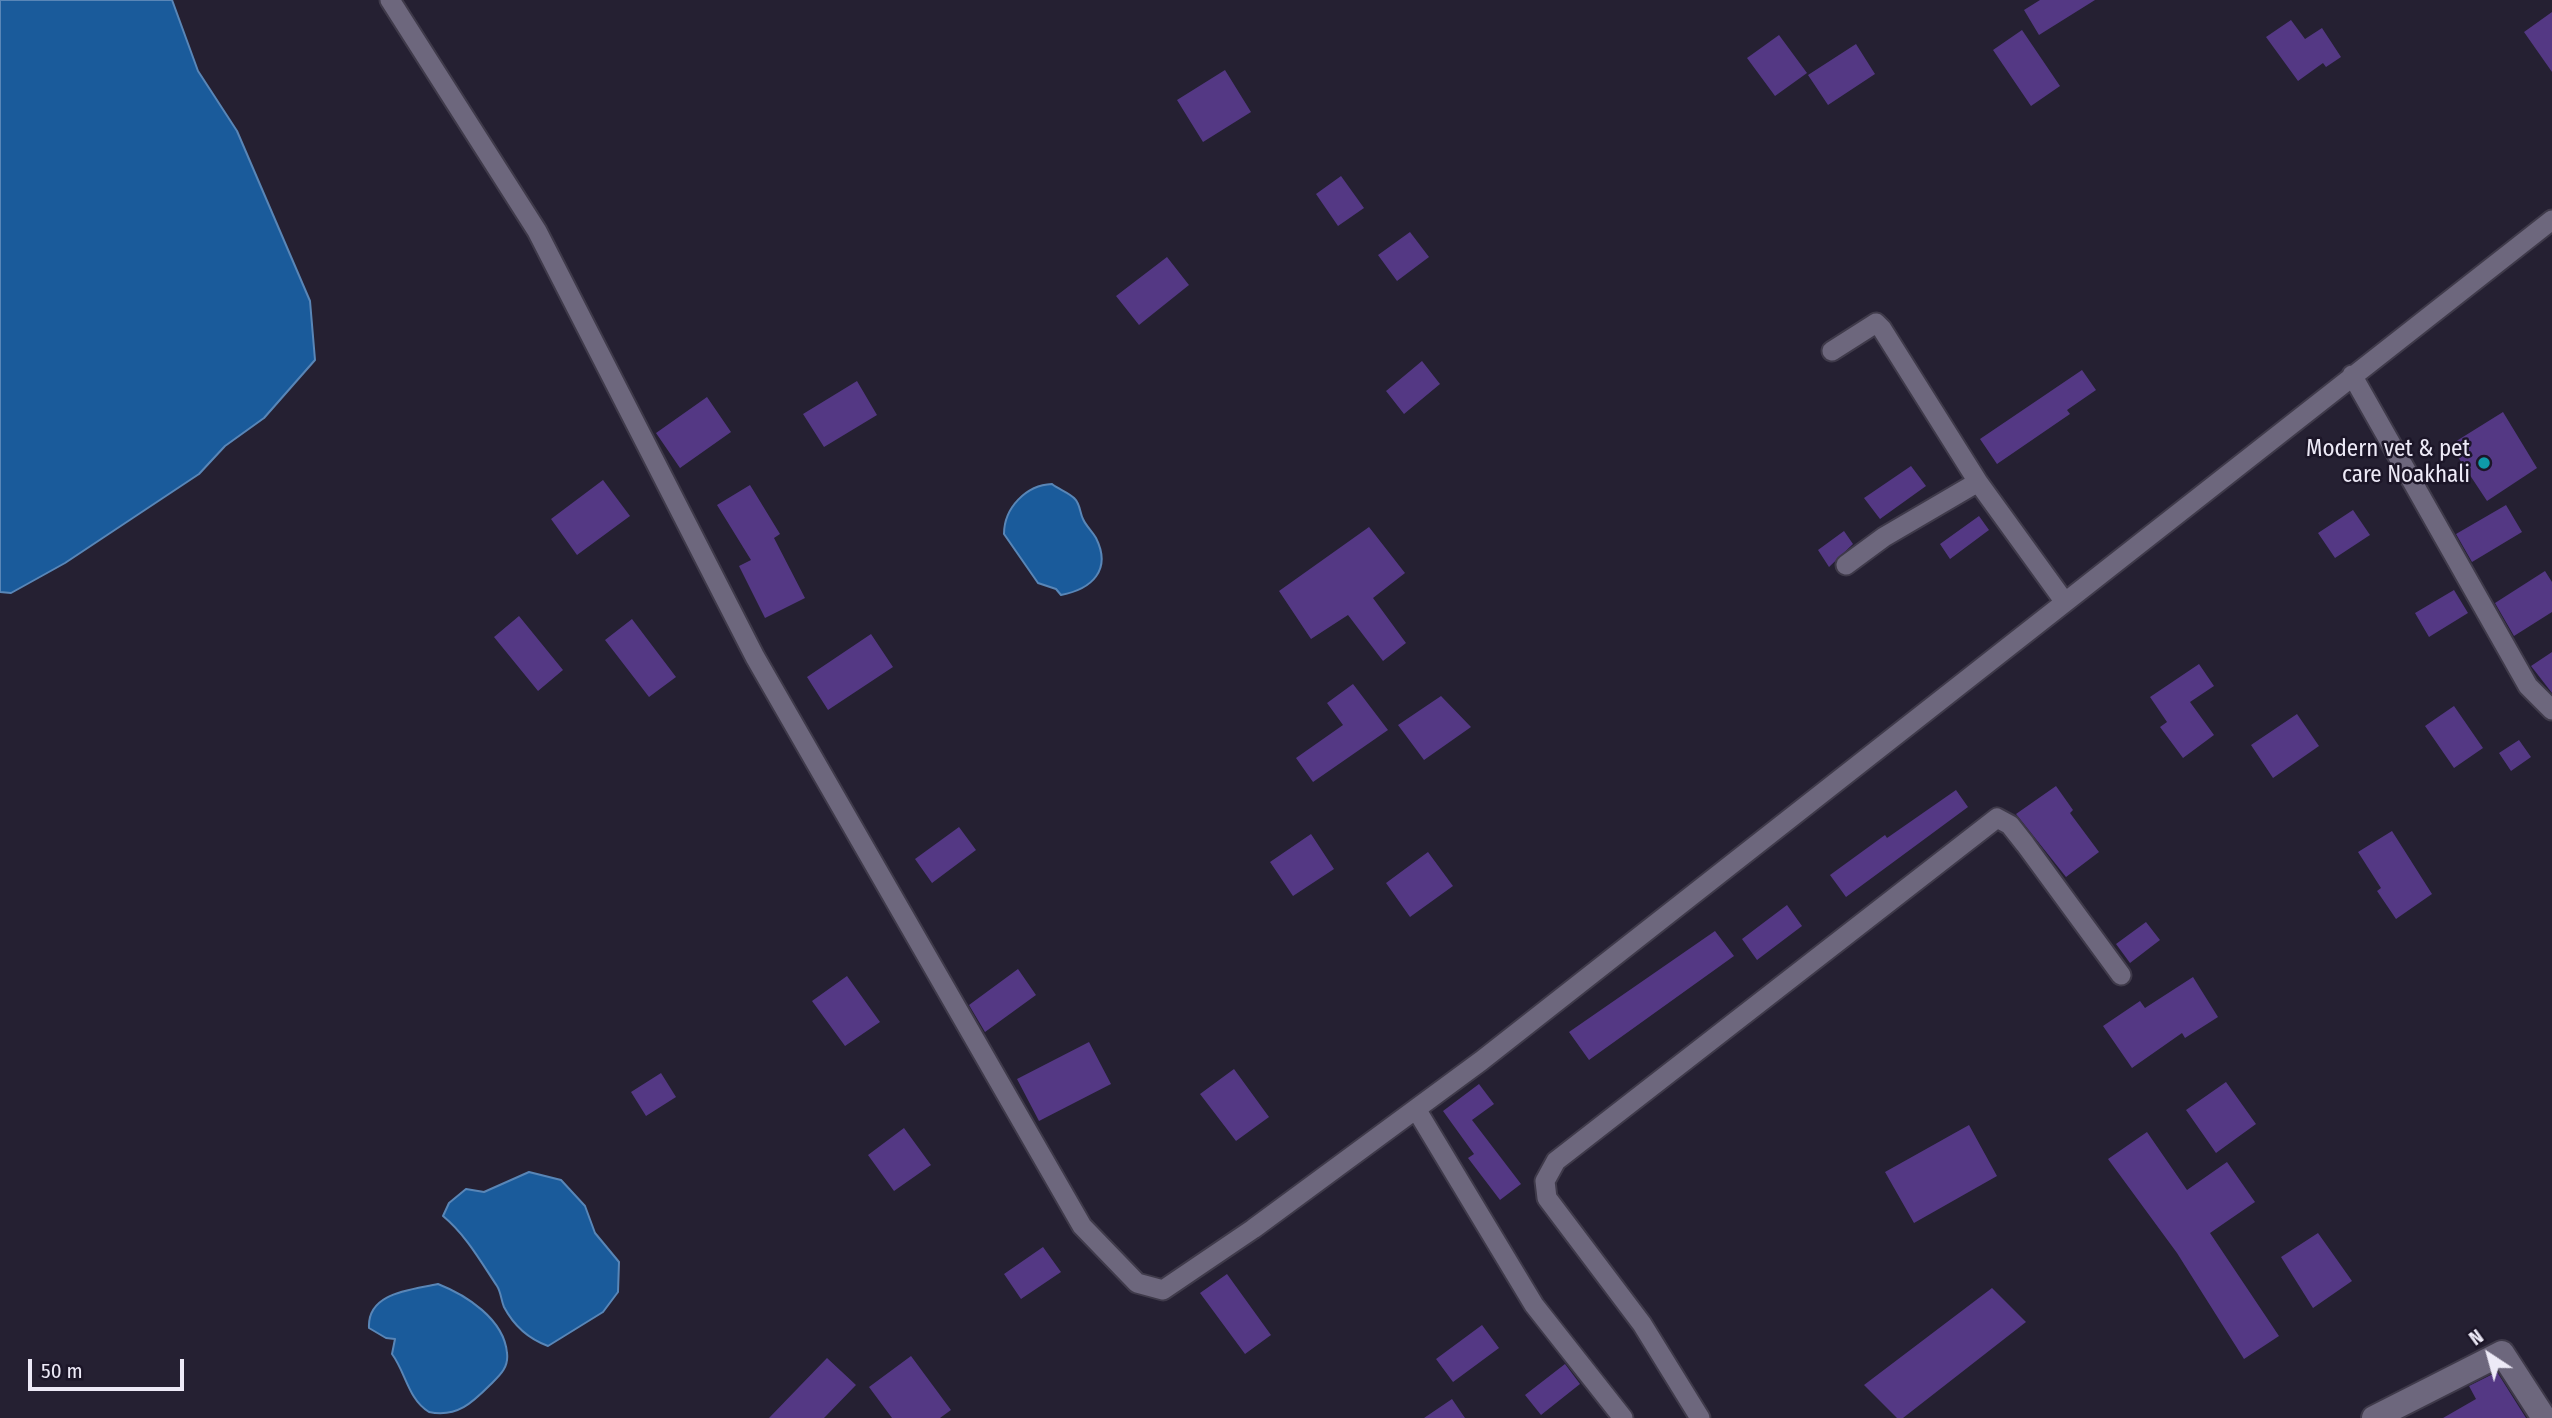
<!DOCTYPE html>
<html>
<head>
<meta charset="utf-8">
<style>
  body { margin:0 }
  #map { position:relative; width:2552px; height:1418px; overflow:hidden; background:#252032; font-family:"Fira Sans Condensed",sans-serif }
  canvas { display:block }
  .north { position:absolute; left:2454px; top:1320px; width:70px; height:70px; -webkit-text-stroke:5px #1c1628; paint-order:stroke; rotate:324deg; font-size:19px; font-weight:700; line-height:28px; text-align:center; color:#edeaf7 }
  .north::after { content:''; display:block; margin:auto; width:24px; height:32px; background:#edeaf7; clip-path:polygon(50% 0,100% 100%,50% 72%,0 100%) }
  .scale { position:absolute; left:28px; top:1359px; width:156px; height:32px; box-sizing:border-box; border:4px solid #edeaf7; border-top:0; padding-left:9px; font-size:21px; line-height:24px; white-space:nowrap; color:#edeaf7; -webkit-text-stroke:5px #1c1628; paint-order:stroke }
</style>
</head>
<body>
<div id="map">
<canvas width="2552" height="1418"></canvas>
<div class="north">N</div>
<div class="scale">50 m</div>
</div>
<script>
const ctx = document.querySelector('canvas').getContext('2d');
ctx.lineJoin = 'round';
function fill(path, color) { ctx.fillStyle = color; ctx.fill(path, 'evenodd'); }
function trace(path, color, width, dash) { ctx.strokeStyle = color; ctx.lineWidth = width; ctx.lineCap = dash ? 'butt' : 'round'; ctx.setLineDash(dash || []); ctx.stroke(path); }
function label(font, color, halo, rows, align = 'center') {
  ctx.font = font + ' "Fira Sans Condensed",sans-serif'; ctx.lineWidth = 5; ctx.setLineDash([]); ctx.textBaseline = 'middle'; ctx.strokeStyle = halo; ctx.fillStyle = color; for (const [text, x, y, turn = 0] of rows) {
    ctx.save(); ctx.translate(x, y); ctx.rotate((+turn || 0) * Math.PI / 180); ctx.textAlign = isNaN(turn) ? turn : align; if (halo) ctx.strokeText(text, 0, 0); ctx.fillText(text, 0, 0); ctx.restore();
  }
}
const water = new Path2D(`
  M0,0H172L198,71L237,131L310,301L315,360L264,418L225,446L199,474L65,563L11,593L0,592Z
  M1052,484C1058,489 1070,493 1075,499C1080,504 1080,513 1083,519C1086,526 1092,531 1096,538C1112,570 1092,589 1061,595L1056,589L1038,583L1004,534C1004,508 1026,485 1052,484Z
  M529,1172L561,1180L585,1206L595,1233L619,1262L618,1292L603,1312L548,1346C529,1339 514,1326 504,1307C501,1300 501,1292 497,1286C481,1262 466,1235 443,1216L449,1203L466,1189L484,1192Z
  M438,1284C466,1295 504,1319 507,1353C509,1368 499,1376 490,1385C473,1402 457,1418 429,1412C408,1399 406,1373 392,1354L395,1339L386,1338L369,1328C367,1292 412,1290 438,1284Z`);
fill(water, '#1a5b9b');
trace(water, '#5986b7', 2);
fill(new Path2D(`
  M2040,0H2095L2039,35L2024,10Z
  M2552,12V72L2524,32Z
  M2291,20L2305,39L2322,28L2341,57L2326,67L2323,63L2298,81L2266,37Z
  M2022,30L2060,86L2031,106L1993,50Z
  M1779,35L1807,73L1775,96L1747,58Z
  M1856,44L1875,74L1828,105L1808,75Z
  M1225,70L1251,112L1203,142L1177,100Z
  M1341,176L1364,208L1338,226L1316,194Z
  M1410,232L1429,257L1397,281L1378,255Z
  M1167,257L1189,285L1139,325L1116,296Z
  M1422,361L1440,384L1404,414L1386,391Z
  M2082,370L2096,390L2067,410L2070,414L1997,464L1980,439Z
  M857,381L877,415L824,447L803,414Z
  M707,397L731,432L680,468L656,433Z
  M2503,412L2537,468L2487,501L2450,445Z
  M1911,466L1926,486L1880,519L1864,498Z
  M603,480L630,516L577,555L551,519Z
  M750,485L780,534L774,538L805,598L765,618L739,566L751,560L717,505Z
  M2506,505L2522,532L2472,562L2456,534Z
  M2353,510L2370,535L2335,558L2318,533Z
  M1979,516L1989,530L1950,559L1940,544Z
  M1369,527L1405,573L1373,598L1406,643L1383,661L1348,615L1311,639L1279,591Z
  M1844,531L1853,544L1829,567L1818,550Z
  M2545,571L2552,582V612L2514,636L2495,603Z
  M2454,590L2468,613L2429,637L2415,613Z
  M519,616L563,670L538,691L494,637Z
  M632,619L676,677L649,697L605,640Z
  M871,634L893,667L828,710L807,677Z
  M2552,652V693L2531,666Z
  M2199,664L2214,686L2190,702L2214,735L2183,758L2160,727L2167,722L2150,697Z
  M1353,684L1388,730L1313,782L1296,758L1343,725L1327,703Z
  M1441,696L1471,727L1424,760L1398,725Z
  M2454,706L2483,748L2454,768L2425,726Z
  M2297,714L2319,746L2273,778L2251,745Z
  M2519,740L2531,757L2511,771L2499,753Z
  M2056,786L2073,810L2070,813L2099,852L2066,877L2016,814Z
  M1956,790L1968,807L1846,897L1830,875L1885,835L1887,838Z
  M959,827L976,850L932,883L915,859Z
  M2392,831L2432,894L2396,919L2377,891L2381,888L2358,852Z
  M1311,834L1334,869L1293,896L1270,862Z
  M1428,852L1453,886L1410,917L1386,883Z
  M1787,905L1802,926L1757,960L1742,939Z
  M2146,922L2160,940L2130,963L2116,944Z
  M1715,931L1734,956L1589,1060L1569,1032Z
  M1018,969L1036,995L985,1032L969,1005Z
  M847,976L880,1022L845,1046L812,1001Z
  M2193,977L2218,1017L2185,1038L2182,1033L2132,1068L2103,1026L2140,1001L2145,1008Z
  M1089,1042L1111,1084L1039,1121L1017,1079Z
  M1234,1069L1269,1117L1236,1141L1200,1094Z
  M661,1073L676,1097L646,1116L631,1092Z
  M2226,1082L2256,1124L2216,1153L2186,1110Z
  M1479,1084L1494,1104L1472,1120L1521,1184L1500,1200L1468,1158L1474,1154L1443,1111Z
  M1969,1125L1997,1176L1914,1223L1885,1172Z
  M904,1128L931,1165L894,1191L868,1155Z
  M2147,1132L2187,1190L2227,1162L2255,1202L2210,1233L2279,1336L2244,1359L2177,1253L2108,1159Z
  M2318,1233L2352,1281L2313,1308L2281,1257Z
  M1043,1247L1061,1272L1021,1299L1004,1274Z
  M1227,1274L1271,1335L1245,1354L1200,1293Z
  M1992,1288L2026,1322L1903,1418H1897L1864,1385Z
  M1482,1325L1499,1348L1453,1382L1436,1359Z
  M911,1356L951,1410L940,1418H892L869,1387Z
  M827,1358L856,1385L824,1418H769Z
  M1565,1364L1580,1384L1541,1415L1525,1395Z
  M2497,1372L2526,1418H2443L2476,1399L2469,1386Z
  M1452,1399L1465,1418H1424Z`), '#543884');
const minor = new Path2D(`
  M390,0L537,231L755,657L1082,1226L1137,1283L1163,1290L1253,1229L1481,1061L2552,220
  M1832,351L1876,323L1882,329L1978,482L2064,601
  M2352,375L2528,686L2552,710
  M1846,565L1884,537L1978,482
  M1416,1109L1534,1305L1623,1418
  M1700,1418L1642,1324L1547,1198L1545,1181L1556,1161L1997,818L2010,825L2025,844L2121,975`);
const tertiary = new Path2D(`
  M2374,1418L2502,1353L2544,1418`);
trace(minor, '#3f3a4a', 23);
trace(tertiary, '#3f3a4a', 28);
trace(minor, '#6d677d', 19);
trace(tertiary, '#6d677d', 24);
for (const [x, y, r, color] of [
  [2484,463,7,"#0f9aa8"]
]) { const dot = new Path2D(); dot.arc(x, y, r, 0, 2 * Math.PI); ctx.fillStyle = color; ctx.fill(dot); trace(dot, '#1c1628', 2.5); }
label('23px', '#edeaf7', '#1c1628', [
  ["Modern vet & pet",2470,450],
  ["care Noakhali",2470,476]
], 'right');
</script>
</body>
</html>
